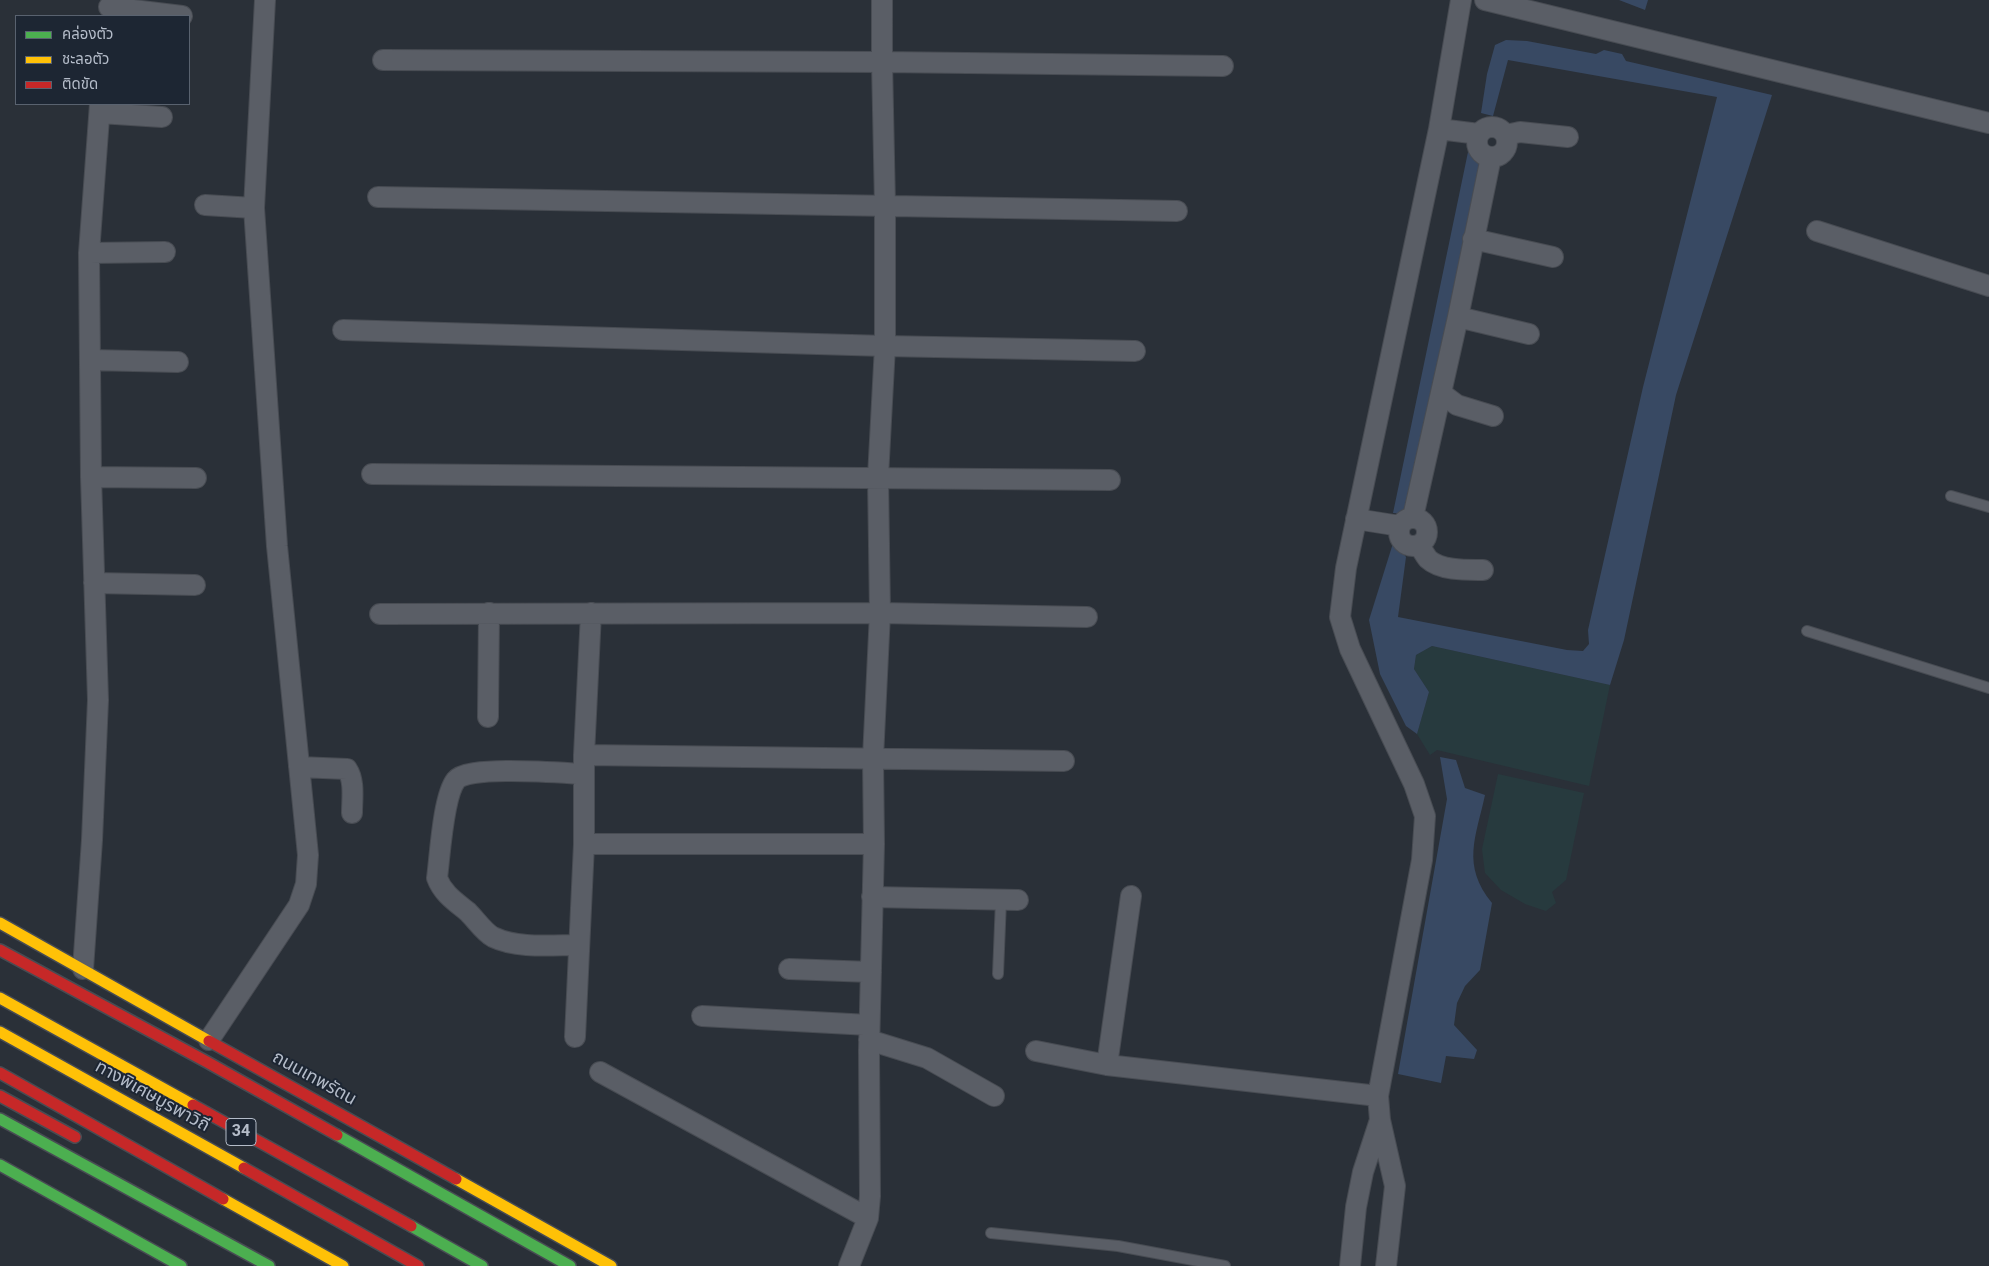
<!DOCTYPE html>
<html>
<head>
<meta charset="utf-8">
<style>
  body { margin:0 }
  #map { position:relative; width:1989px; height:1266px; overflow:hidden; background:#2a3038; font-family:Roboto,"Noto Sans Thai",sans-serif }
  canvas { display:block }
  .legend { position:absolute; left:15px; top:15px; width:175px; height:90px; box-sizing:border-box; background:#1d2633; border:1px solid #59626f; margin:0; padding:6px 9px; list-style:none; font-size:15px; color:#b4bcc9 }
  .legend li { display:flex; align-items:center; gap:10px; height:25px }
  .legend b { width:25px; border:1px solid #59626f }
</style>
</head>
<body>
<div id="map">
<canvas width="1989" height="1266"></canvas>
<ul class="legend">
<li><b style="height:6px;background:#4caf50"></b>คล่องตัว</li>
<li><b style="height:6px;background:#ffc107"></b>ชะลอตัว</li>
<li><b style="height:6px;background:#c62828"></b>ติดขัด</li>
</ul>
</div>
<script>
const ctx = document.querySelector('canvas').getContext('2d');
ctx.lineJoin = 'round';
function fill(path, color) { ctx.fillStyle = color; ctx.fill(path, 'evenodd'); }
function trace(path, color, width, dash) { ctx.strokeStyle = color; ctx.lineWidth = width; ctx.lineCap = dash ? 'butt' : 'round'; ctx.setLineDash(dash || []); ctx.stroke(path); }
function label(font, color, halo, rows, align = 'center') {
  ctx.font = font + ' Roboto,"Noto Sans Thai",sans-serif'; ctx.lineWidth = 4; ctx.setLineDash([]); ctx.textBaseline = 'middle'; ctx.strokeStyle = halo; ctx.fillStyle = color; for (const [text, x, y, turn = 0] of rows) {
    ctx.save(); ctx.translate(x, y); ctx.rotate((+turn || 0) * Math.PI / 180); ctx.textAlign = isNaN(turn) ? turn : align; if (halo) ctx.strokeText(text, 0, 0); ctx.fillText(text, 0, 0); ctx.restore();
  }
}
fill(new Path2D(`
  M1432,646L1610,685L1589,786L1437,750L1430,755L1417,734L1429,692L1414,669L1416,655Z
  M1498,774L1584,793L1566,880L1552,892L1556,903L1546,911L1525,904L1501,890L1485,873L1482,849Z`), '#273a3e');
fill(new Path2D(`
  M1619,0H1648L1645,10Z
  M1506,40L1527,41L1596,54L1604,50L1622,54L1626,61L1772,95L1676,395L1624,640L1610,685L1432,646L1416,655L1414,669L1429,692L1417,734L1406,726L1380,674L1369,620L1394,540L1406,557L1398,617L1567,650L1583,651L1589,644L1588,630L1643,387L1717,97L1508,60L1493,116L1481,113L1487,74L1495,45Z
  M1475,150L1482,155L1407,514L1393,513L1468,152Z
  M1440,757L1456,760L1465,788L1485,795C1476,837 1461,865 1492,903L1480,970L1465,986L1457,1003L1454,1025L1477,1050L1474,1059L1446,1056L1441,1083L1398,1074L1447,799Z`), '#384963');
const lane = new Path2D(`
  M1951,496L1989,507
  M1807,631L1989,688
  M998,974L1001,900
  M991,1233L1118,1246L1225,1266`);
const street = new Path2D(`
  M1485,0L1989,123
  M109,7L182,16
  M383,60L882,62L1223,66
  M100,113L162,117
  M1477 142a15 15 0 1 1 30 0a15 15 0 1 1-30 0Z
  M1439,129L1479,134
  M1506,135L1520,132L1568,137
  M378,197L1177,211
  M205,205L254,208
  M1817,231L1989,286
  M1473,239L1553,257
  M89,253L165,252
  M1458,317L1529,334
  M343,330L885,346L1135,351
  M90,360L178,362
  M1441,393L1457,405L1493,416
  M372,474L1110,480
  M91,477L196,478
  M1413,517L1458,317L1491,157
  M1399 532a14 14 0 1 1 28 0a14 14 0 1 1-28 0Z
  M1356,519L1400,526
  M1419,545C1422,550 1425,555 1428,559C1441,571 1467,570 1483,570
  M94,583L195,585
  M380,614L880,613L1087,617
  M488,717L489,613
  M584,755L1064,761
  M299,767L347,769C355,781 352,799 352,813
  M584,844H874
  M872,897L1018,900
  M579,945C552,945 518,949 493,937C484,932 476,920 468,912C456,902 443,894 437,878C440,856 443,796 456,780C467,765 563,773 584,774
  M83,969L92,840L98,700L91,477L89,253L100,104
  M789,969L871,972
  M702,1016L869,1025
  M575,1037L584,844V755L591,613
  M209,1040L299,905L306,884L308,855L277,546L254,208L265,0
  M869,1040L927,1058L994,1096
  M1036,1051L1107,1065L1378,1096
  M1107,1065L1131,896
  M600,1072L868,1218
  M849,1266L868,1218L870,1196L869,1050L874,844L873,758L880,613L878,477L885,346V205L882,62V0
  M1350,1266L1356,1207L1363,1172L1380,1120
  M1386,1266L1395,1186L1380,1120L1378,1096L1422,860L1425,816L1414,784L1350,649L1340,617L1346,568L1439,129L1461,0`);
const fast = new Path2D(`
  M0,1119L269,1266
  M337,1135L570,1266
  M0,1165L181,1266
  M411,1226L482,1266`);
const slow = new Path2D(`
  M0,923L209,1041
  M0,998L193,1105
  M0,1032L244,1168
  M456,1179L611,1266
  M223,1199L343,1266`);
const jam = new Path2D(`
  M0,950L207,1062L337,1135
  M209,1041L456,1179
  M0,1073L223,1199
  M0,1096L75,1137
  M193,1105L411,1226
  M244,1168L418,1266`);
trace(lane, '#484c53', 12);
trace(street, '#484c53', 22);
trace(fast, '#484c53', 14);
trace(slow, '#484c53', 14);
trace(jam, '#484c53', 14);
trace(lane, '#5a5e66', 10);
trace(street, '#5a5e66', 20);
trace(fast, '#4caf50', 11);
trace(slow, '#ffc107', 11);
trace(jam, '#c62828', 11);
for (const [x, y, w] of [
  [241,1132,30]
]) { const box = new Path2D(); box.roundRect(x - w / 2, y - 13.5, w, 27, 4); ctx.fillStyle = '#1d2633'; ctx.fill(box); trace(box, '#b4bcc9', 1); }
label('bold 16px', '#b4bcc9', null, [
  ["34",241,1132]
]);
label('18px', '#b4bcc9', '#1d2633', [
  ["ถนนเทพรัตน",314,1079,29],
  ["ทางพิเศษบูรพาวิถี",152,1097,29]
]);
</script>
</body>
</html>
